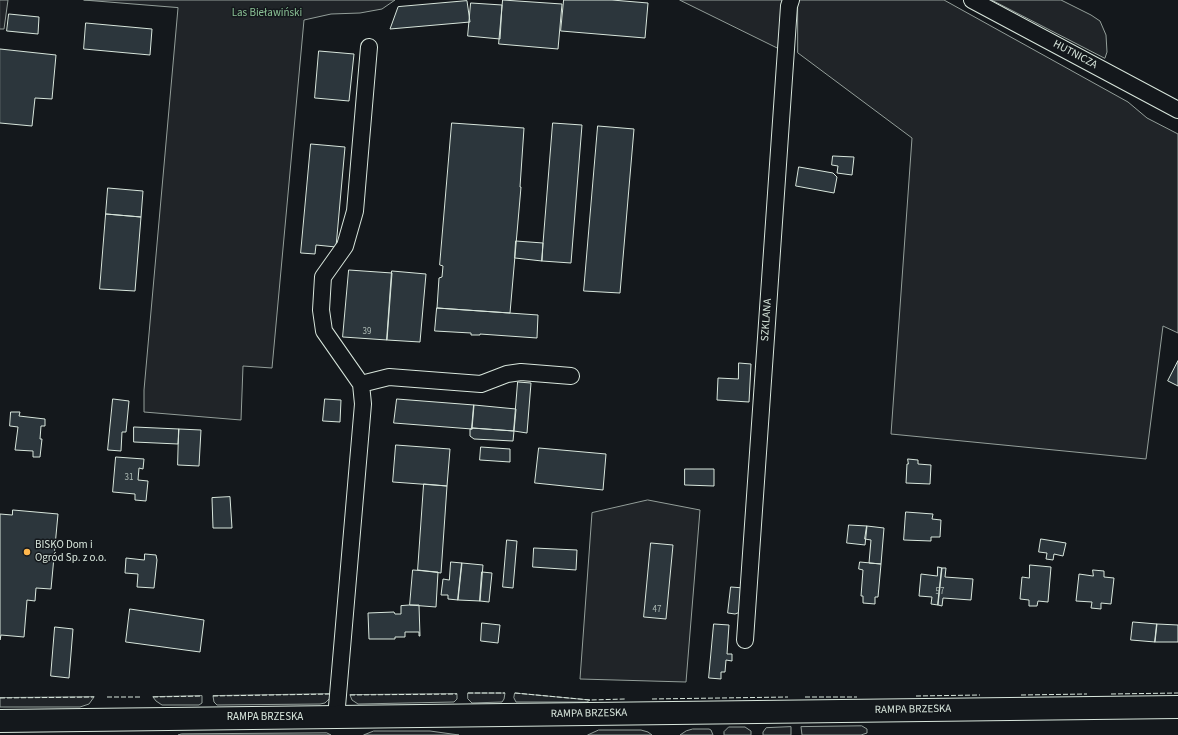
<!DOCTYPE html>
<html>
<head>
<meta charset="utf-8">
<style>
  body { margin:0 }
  canvas { display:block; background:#14181c }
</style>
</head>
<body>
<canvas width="1178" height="735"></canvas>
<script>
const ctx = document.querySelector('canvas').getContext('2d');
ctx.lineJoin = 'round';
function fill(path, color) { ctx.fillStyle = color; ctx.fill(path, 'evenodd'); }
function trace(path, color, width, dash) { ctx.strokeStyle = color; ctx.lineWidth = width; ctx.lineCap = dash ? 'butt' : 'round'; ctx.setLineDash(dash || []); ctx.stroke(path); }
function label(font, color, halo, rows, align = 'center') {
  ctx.font = font + ' "Source Sans 3",sans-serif'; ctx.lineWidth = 3; ctx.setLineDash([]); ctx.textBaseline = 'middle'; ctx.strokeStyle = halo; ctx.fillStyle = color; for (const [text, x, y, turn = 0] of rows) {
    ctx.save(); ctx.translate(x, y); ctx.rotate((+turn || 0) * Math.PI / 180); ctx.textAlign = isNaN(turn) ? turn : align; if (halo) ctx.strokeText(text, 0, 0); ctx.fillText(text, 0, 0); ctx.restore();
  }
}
const green = new Path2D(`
  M0,0H8L4,29H0Z
  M84,0H395L382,9L360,13L331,14L304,20L272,368L243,366L241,420L144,412V390L178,8Z
  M680,0H784L778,48Z
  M798,0H944L1128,102L1147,118L1178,134V333L1163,326L1146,459L891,434L912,138L798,53Z
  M992,0H1061L1091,15L1100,21L1106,35L1107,52L1105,58Z
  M648,500L700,510L686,682L580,679L592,513Z
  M468,693H505L504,699L502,702L472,703L468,699Z
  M515,693L590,700L587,702H516L514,698Z
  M331,694L330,698L325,703L320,704L217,705L214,702L213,696Z
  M457,694V699L454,702L358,704L352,700L350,695Z
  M202,696V703L199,705H162L156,701L153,697Z
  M94,697L89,704L80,707H0V698Z
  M862,726L867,729V733L861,735H802L801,727Z
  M729,727H745L751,731V735H724V732Z
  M791,727V735H763V732L766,728Z
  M693,729H709L711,730L713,735H680L686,731Z
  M599,730H641L648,732L652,735H588Z
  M374,731H430L459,735H364Z
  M327,733L331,735H178L181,734Z`);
fill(green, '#202428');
trace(green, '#939e99', 1);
const building = new Path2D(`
  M503,0L562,4L558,49L499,44Z
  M564,0H612L648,3L645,38L561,31Z
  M467,1L470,22L390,29L398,7Z
  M471,3L502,5L500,39L468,36Z
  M9,14L39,17L38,34L7,31Z
  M86,23L152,29L150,55L84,49Z
  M0,49L56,55L52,99L35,98L32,126L0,123Z
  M319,51L354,54L349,101L315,98Z
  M452,123L524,128L520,187H521L510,313L437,308L439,278L442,277L443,266L440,265Z
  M553,123L582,125L571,263L542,261Z
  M598,126L634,129L620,293L584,291Z
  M311,144L345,147L336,247L316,245L315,254L301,253Z
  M833,156L854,157L852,175L837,173L838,166L832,165Z
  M799,167L833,173L837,177L834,193L796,186Z
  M108,188L143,191L141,217L106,214Z
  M106,214L141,217L135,291L100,289Z
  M516,241L543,243L542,261L515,258Z
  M349,270L392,273L387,340L343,337Z
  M392,271L426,274L420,342L387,340Z
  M437,308L538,315L537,338L480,334V335H471V333L435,331Z
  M1178,361V386L1168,381Z
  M739,363L751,364L749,402L717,400L718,378L738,379Z
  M518,382L531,383L527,433L514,431Z
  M113,399L129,401L126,432H122L121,451L108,450Z
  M325,399L341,400L340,422L323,421Z
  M397,399L474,405L472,429L394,423Z
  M474,405L516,409L514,431L472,428Z
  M11,412H20L19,416L45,419V426H41L40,439H42L40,457H33V451L15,450L18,427L10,426Z
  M134,427L179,429L178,444L134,442Z
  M472,428L514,431L513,441L474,439L470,436V429H472Z
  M179,429L201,430L199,466L178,465Z
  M396,445L450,449L447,486L393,482Z
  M481,447L510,449V462L480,460Z
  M539,448L606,454L603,490L535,483Z
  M116,457L144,459L143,469L139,468L138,480L148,481L146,501L135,500V494L113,492Z
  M908,459L918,460V464L931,465L930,484L906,483L907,464H908Z
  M685,469H714V486L685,485Z
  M424,484L447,486L441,573L418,570Z
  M230,497L232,528H213L212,498Z
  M13,510L58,514L51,589L36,588L35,601L27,600L24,637L1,635L0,640V514L12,515Z
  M906,512L933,514L932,519L941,520L940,537H931V541L904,540Z
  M849,525L867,526L865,545L847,543Z
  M867,526L884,528L881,564L869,563L871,540L865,539Z
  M1041,539L1066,543L1063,556L1054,554L1053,560L1046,559L1047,553L1039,552Z
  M507,540L517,541L513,588L503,587Z
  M651,543L673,545L666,619L644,617Z
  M534,548L577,550L576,570L533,567Z
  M145,554L156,555L157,560L154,588L137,587L138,574L125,573L126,558L144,560Z
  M451,562L462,563L458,600L448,599V595H441L443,579L449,580Z
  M860,562L881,564L878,597H875V604L863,603V596H861L863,570L859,569Z
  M462,563L483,565L480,601L458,600Z
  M1030,565L1051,567L1048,602L1038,601L1037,606H1029V600L1020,599L1022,577L1029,578Z
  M938,567L942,568L938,605L931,604L932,597L919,596L921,574L937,576Z
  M942,568H946L945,577L973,579L971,600L943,598L942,606L938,605Z
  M413,570L438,572L436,607L410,605Z
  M1093,570L1104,571V577L1114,578L1111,604L1101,603V609L1091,608L1092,602L1076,601L1079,574L1093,576Z
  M482,572L492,573L489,602L480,601Z
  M731,587L744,588L743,611L735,614L728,613Z
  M410,605H419L420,636H419V632H405V637H395V639H369L368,613L394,612L395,614H401V606Z
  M130,609L204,620L200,652L126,642Z
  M1133,622L1157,624L1155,642L1131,640Z
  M482,623L500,625L498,643L481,641Z
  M714,624L729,625L727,654H732V661L726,660L725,672H721V679L709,678Z
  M1157,624L1178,625V642H1155Z
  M55,627L73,629L69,678L51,676Z`);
fill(building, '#2c363c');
trace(building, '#d8e6dc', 1);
const minor = new Path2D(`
  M972,0L1178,110
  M361,384L389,377L481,384L507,374L521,372L571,376
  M745,640L789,6L791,0
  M336,718L363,404L361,384L324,331L321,310L323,277L345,246L355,211L369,47`);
const trunk = new Path2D(`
  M0,721L1178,707`);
trace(minor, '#d8e6dc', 18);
trace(trunk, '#d8e6dc', 24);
trace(minor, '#14181c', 16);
trace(trunk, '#14181c', 22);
trace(new Path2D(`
  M468,693H505
  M515,693L590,700L625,699
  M1111,694L1178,693
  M350,695L457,694
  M1021,695L1087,694
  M213,696L331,694
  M916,696L980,695
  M107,697H140
  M153,697L202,696
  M805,697H857
  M0,698L94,697
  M652,699L788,697`), '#d8e6dc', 1, [5, 2]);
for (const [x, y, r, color] of [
  [27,552,4,"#ffb74d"]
]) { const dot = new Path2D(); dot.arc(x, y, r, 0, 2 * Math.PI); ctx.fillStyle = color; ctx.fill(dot); trace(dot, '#14181c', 1.5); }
label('9px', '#adbab4', null, [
  ["39",367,332],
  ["31",129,478],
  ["57",940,592],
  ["47",657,610]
]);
label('11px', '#8ac095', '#14181c', [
  ["Las Bieławiński",267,14]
]);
label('11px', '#d8e6dc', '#14181c', [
  ["HUTNICZA",1075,55,28],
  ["SZKLANA",767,320,-86],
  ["RAMPA BRZESKA",913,710,-1],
  ["RAMPA BRZESKA",589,714,-1],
  ["RAMPA BRZESKA",265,718]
]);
label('11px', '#d8e6dc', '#14181c', [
  ["BISKO Dom i",35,546],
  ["Ogród Sp. z o.o.",35,559]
], 'left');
</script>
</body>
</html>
